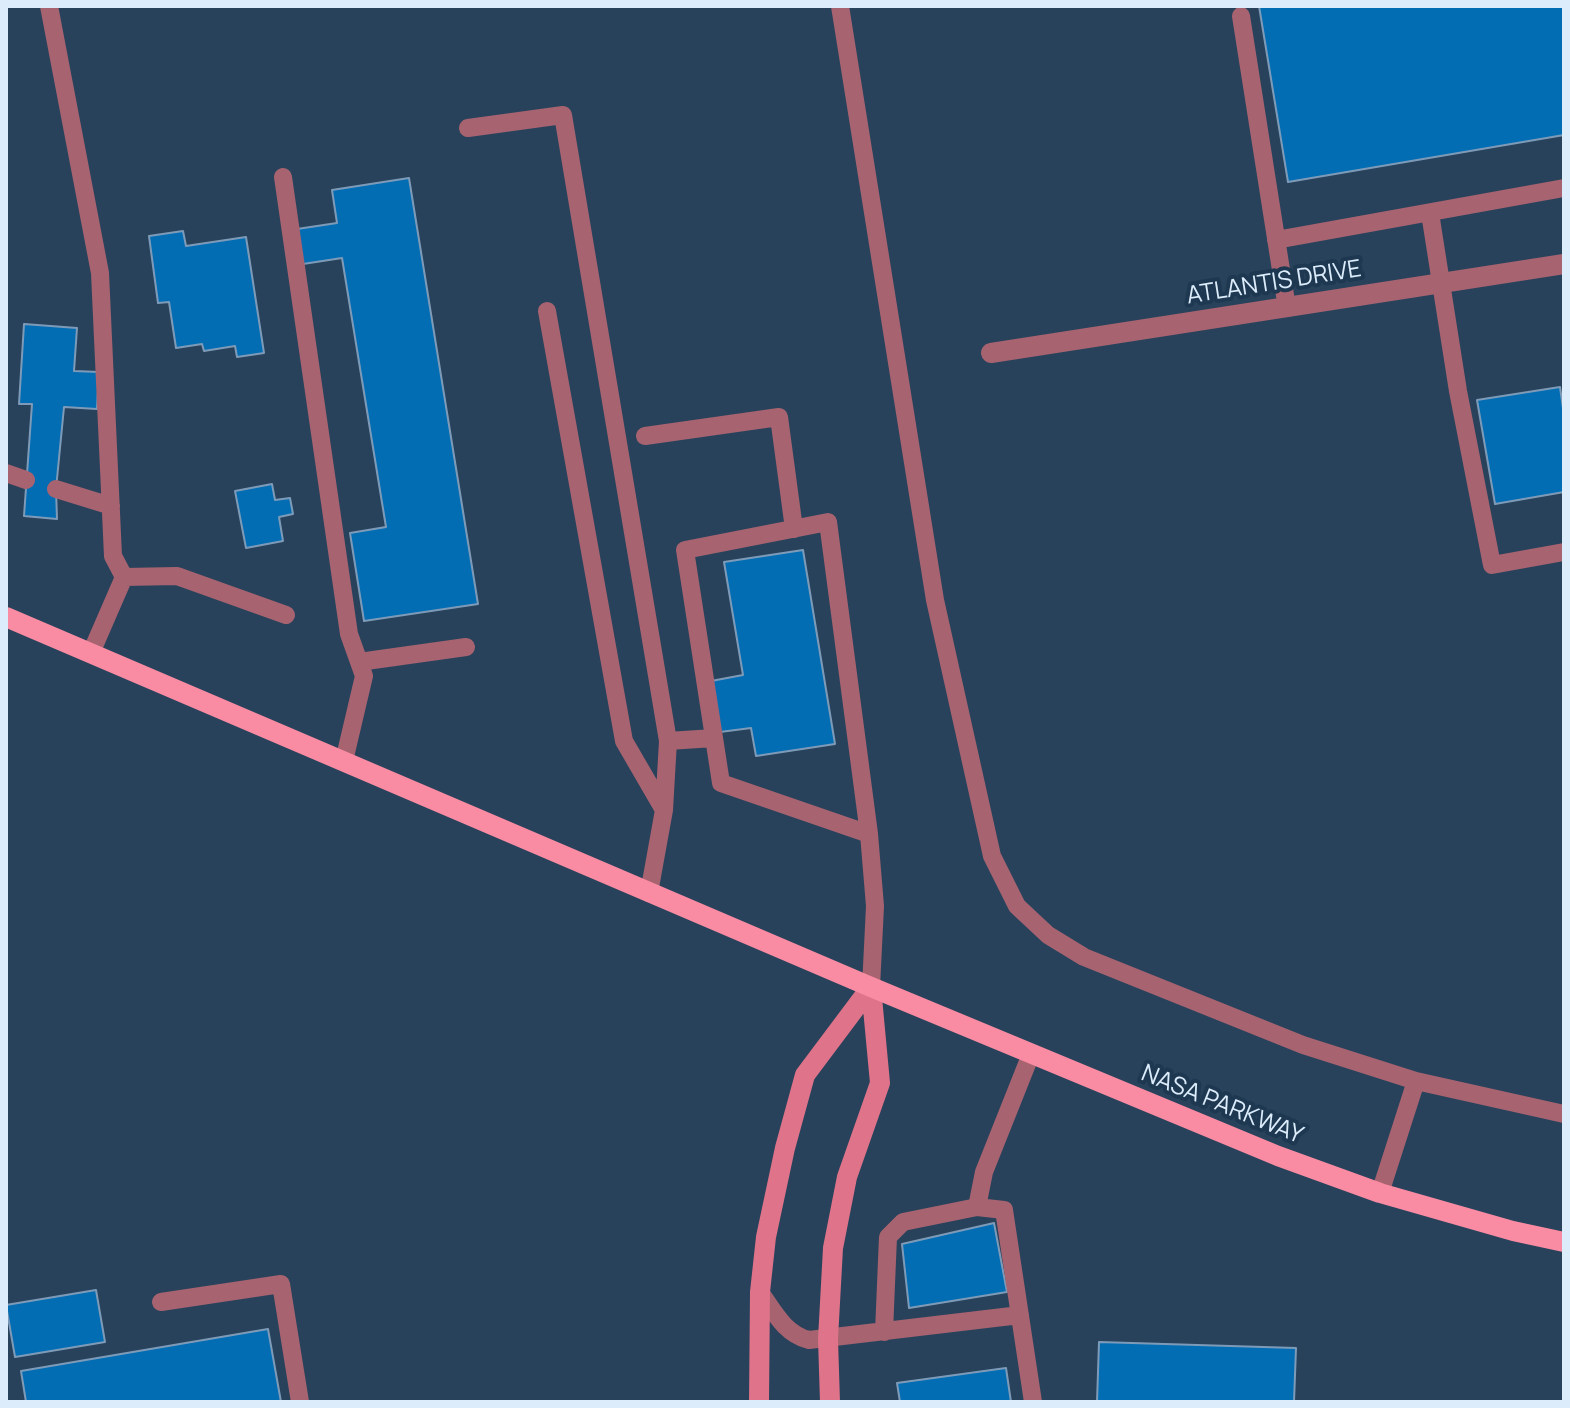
<!DOCTYPE html>
<html>
<head>
<meta charset="utf-8">
<style>
  body { margin:0 }
  #map { position:relative; width:1570px; height:1408px; overflow:hidden; background:#28425b; font-family:Manrope,sans-serif }
  canvas { display:block }
  .frame { position:absolute; inset:0; border:8px solid #dcecfb; pointer-events:none }
</style>
</head>
<body>
<div id="map">
<canvas width="1570" height="1408"></canvas>
<div class="frame"></div>
</div>
<script>
const ctx = document.querySelector('canvas').getContext('2d');
ctx.lineJoin = 'round';
function fill(path, color) { ctx.fillStyle = color; ctx.fill(path, 'evenodd'); }
function trace(path, color, width, dash) { ctx.strokeStyle = color; ctx.lineWidth = width; ctx.lineCap = dash ? 'butt' : 'round'; ctx.setLineDash(dash || []); ctx.stroke(path); }
function label(font, color, halo, rows, align = 'center') {
  ctx.font = font + ' Manrope,sans-serif'; ctx.lineWidth = 8; ctx.setLineDash([]); ctx.textBaseline = 'middle'; ctx.strokeStyle = halo; ctx.fillStyle = color; for (const [text, x, y, turn = 0] of rows) {
    ctx.save(); ctx.translate(x, y); ctx.rotate((+turn || 0) * Math.PI / 180); ctx.textAlign = isNaN(turn) ? turn : align; if (halo) ctx.strokeText(text, 0, 0); ctx.fillText(text, 0, 0); ctx.restore();
  }
}
const building = new Path2D(`
  M1259,6H1564V135L1288,182Z
  M409,178L478,604L364,621L350,533L386,527L342,258L303,264L297,229L337,223L332,190Z
  M183,231L186,246L246,237L264,353L237,357L235,346L204,351L202,344L176,348L169,302L158,303L149,236Z
  M24,324L77,328L74,371L99,372L97,409L64,407L56,489L57,519L24,516L32,404H19Z
  M1560,387L1564,415V492L1495,504L1477,400Z
  M272,484L275,500L290,498L293,514L279,517L283,541L246,548L235,491Z
  M803,550L835,744L756,756L751,728L720,732L711,681L743,675L724,562Z
  M994,1223L1007,1292L909,1308L902,1244Z
  M96,1290L105,1342L15,1357L6,1305Z
  M268,1329L281,1402H26L21,1371Z
  M1099,1342L1296,1348L1294,1402H1097Z
  M1006,1368L1011,1402H900L897,1383Z`);
fill(building, '#036db4');
trace(building, '#7d9bb8', 2);
trace(new Path2D(`
  M49,6L100,273L113,556L124,577L91,653
  M840,6L935,600L992,856L1017,906L1048,935L1084,957L1303,1045L1416,1081L1380,1193
  M1241,16L1287,308
  M468,128L563,115L668,741L664,810L649,893
  M283,177L349,634L364,676L344,761
  M1430,213L1458,391L1492,565L1564,552
  M1276,240L1564,188
  M547,311L624,741L664,810
  M645,436L779,417L794,529
  M6,473L26,480
  M56,489L111,506
  M828,522L869,834L721,783L685,550Z
  M124,577L177,576L286,615
  M359,662L466,647
  M668,741L714,738
  M869,834L875,906L871,987
  M1031,1054L984,1172L977,1207L1004,1210L1033,1402
  M1416,1081L1564,1114
  M760,1292C774,1312 785,1334 809,1340L1020,1315
  M161,1302L281,1284L300,1402
  M884,1332L888,1237L903,1222L977,1207`), '#a76370', 18);
trace(new Path2D(`
  M991,353L1564,264`), '#a76370', 20);
trace(new Path2D(`
  M759,1402L760,1292L766,1237L785,1148L805,1075L871,987
  M830,1402L828,1339L833,1248L847,1177L880,1083L871,987`), '#de738a', 20);
trace(new Path2D(`
  M6,617L871,987L1278,1156L1380,1193L1513,1231L1564,1242`), '#f98ba2', 20);
label('24px', '#dcecfb', '#1d3850', [
  ["ATLANTIS DRIVE",1274,283,-9],
  ["NASA PARKWAY",1222,1105,22]
]);
</script>
</body>
</html>
